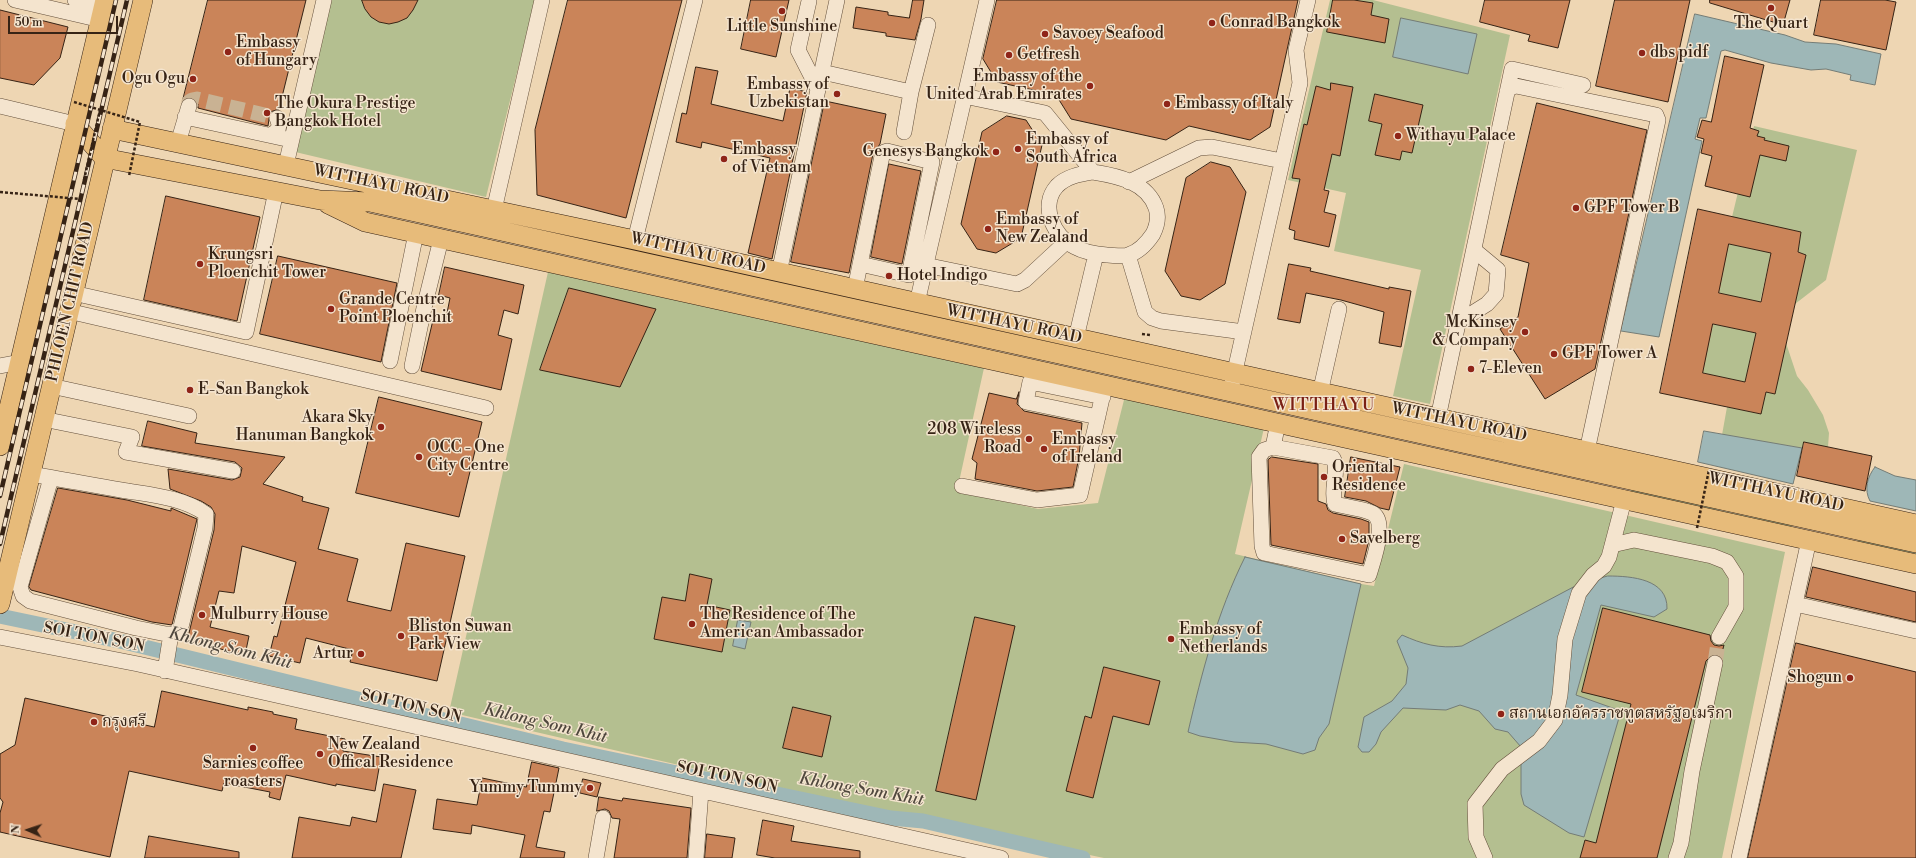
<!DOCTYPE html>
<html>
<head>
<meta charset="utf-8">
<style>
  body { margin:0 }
  #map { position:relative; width:1916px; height:858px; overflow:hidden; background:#eed6b3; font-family:"Libre Bodoni",serif }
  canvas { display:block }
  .north { position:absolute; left:8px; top:810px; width:40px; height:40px; -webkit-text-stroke:3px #f4e4ce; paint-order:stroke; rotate:273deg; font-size:11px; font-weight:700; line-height:16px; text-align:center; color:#362315 }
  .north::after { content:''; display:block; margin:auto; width:14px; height:18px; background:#362315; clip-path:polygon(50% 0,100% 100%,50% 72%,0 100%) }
  .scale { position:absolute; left:8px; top:16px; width:110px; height:18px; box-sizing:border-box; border:2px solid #362315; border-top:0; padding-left:5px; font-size:12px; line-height:14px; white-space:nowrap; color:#362315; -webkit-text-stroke:3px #f4e4ce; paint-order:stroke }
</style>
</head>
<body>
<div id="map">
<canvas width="1916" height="858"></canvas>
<div class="north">N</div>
<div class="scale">50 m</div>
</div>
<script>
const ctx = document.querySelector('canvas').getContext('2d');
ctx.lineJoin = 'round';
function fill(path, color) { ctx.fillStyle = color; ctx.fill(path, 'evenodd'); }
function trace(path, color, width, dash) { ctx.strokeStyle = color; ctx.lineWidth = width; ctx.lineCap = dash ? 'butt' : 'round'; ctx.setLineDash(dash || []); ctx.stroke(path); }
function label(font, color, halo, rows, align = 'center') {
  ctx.font = font + ' "Libre Bodoni","Noto Serif Thai",serif'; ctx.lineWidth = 3; ctx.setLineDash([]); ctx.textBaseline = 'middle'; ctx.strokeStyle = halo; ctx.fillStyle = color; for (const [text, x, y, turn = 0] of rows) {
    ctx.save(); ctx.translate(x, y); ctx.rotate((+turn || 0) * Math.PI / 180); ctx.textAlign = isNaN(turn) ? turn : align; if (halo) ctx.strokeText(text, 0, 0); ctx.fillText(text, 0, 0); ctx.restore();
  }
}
fill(new Path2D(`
  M328,0H535L486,197L291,151Z
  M1330,0H1373L1510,35L1430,404L1393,396L1421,270L1334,251L1346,193L1288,180Z
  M1754,126L1857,150L1826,280L1795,304L1806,255L1798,252L1801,232L1732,217Z
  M1729,244L1771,253L1760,302L1719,293Z
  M548,272L984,368L957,491L1038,509L1098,503L1125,396L1264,428L1235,554L1361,584L1374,586L1404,464L1785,552L1722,858H1104L887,813L449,712Z
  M1713,324L1756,333L1745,382L1703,373Z
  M1786,343L1797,376L1808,390L1823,415L1829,433L1828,447L1804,442L1802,448L1722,435L1727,407L1760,414L1766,392L1775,394Z
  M1632,488L1696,501L1719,510L1756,518L1793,522L1791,527L1786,530L1630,493Z
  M1859,538L1916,550V557L1859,544L1857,541Z`), '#b4bf90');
const water = new Path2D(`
  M1695,14L1785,35L1805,42L1836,44L1881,54L1875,85L1850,80L1851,75L1826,69L1811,70L1771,63L1725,50L1721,51L1706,118H1700L1695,139L1702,141L1659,337L1621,331Z
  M1401,18L1477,34L1468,74L1393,57Z
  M1704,431L1802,448L1793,484L1698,462Z
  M1875,467L1895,476L1916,480V511L1870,501C1864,490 1867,477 1875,467Z
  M1245,557L1361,584L1329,724L1319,738L1315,750L1303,754L1266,744L1234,742L1200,736L1188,732C1202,672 1217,613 1245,557Z
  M1608,576C1632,576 1668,579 1667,609L1654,617L1601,605L1576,695L1621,711L1584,837L1569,833L1524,805L1521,794V747L1508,732L1495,729L1479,711L1460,705L1446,710L1403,708L1381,732L1376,744L1369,752H1362L1358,747L1364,717L1392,701L1406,684L1408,668L1397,641L1402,635C1422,644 1439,649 1462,646L1579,584Z
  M738,620L751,622L745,649L733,646Z`);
fill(water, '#9eb7b7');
trace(water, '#747c76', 1);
trace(new Path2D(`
  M0,616L124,642L563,749L891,818L923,821L1083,858`), '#9eb7b7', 15);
const building = new Path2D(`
  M208,0H306L279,109L270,112L268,126L198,108V104L192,98L183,100Z
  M362,0H418L413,10L407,18L398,22L389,24L379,22L371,17L365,9Z
  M568,0H682L626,218L537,195L535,130Z
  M751,0H789L776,57L741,49Z
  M913,0H924L921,19L915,40L886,36V33L853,28L856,7L888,12V15L909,18Z
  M997,0H1298L1270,127L1250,140L1189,126L1166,140L1071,119L1056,95L997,82L983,59Z
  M1333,0H1354L1373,3L1371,15L1389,19L1385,43L1327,32Z
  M1485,0H1570L1558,48L1528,41L1530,35L1480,22Z
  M1615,0H1690L1668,102L1596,86Z
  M1710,0H1790L1783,25L1710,3Z
  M1821,0H1885L1896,2L1886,50L1814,35Z
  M0,10L68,27L60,58L34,85L0,78Z
  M1725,56L1764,65L1750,128L1759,131L1757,136L1765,138L1764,140L1789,146L1786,161L1760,155L1750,197L1705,186L1712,156L1701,153L1704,139L1697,137L1702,120L1711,122Z
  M696,67L718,71L711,104L783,121L790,88L807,92L772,259L748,253L770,158L702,142L701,148L676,142L682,113L686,114Z
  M1331,83L1353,87L1340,156L1332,154L1324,190L1329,191L1324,212L1336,215L1329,247L1294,239L1295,231L1289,229L1300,179L1292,178L1304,124L1307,125L1316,86L1330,90Z
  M1375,94L1423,105L1412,153L1402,151L1400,160L1375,155L1382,124L1369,121Z
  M825,101L886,114L880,144L873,154L849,273L791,262Z
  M1537,103L1647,130L1595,369L1545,399L1500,329L1518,317L1529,263L1501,255Z
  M1007,116L1026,120L1042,145L1021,238L996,253L977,249L961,224L982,132Z
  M1211,162L1230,167L1246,192L1225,284L1200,300L1181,296L1165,271L1186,178Z
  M889,164L921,171L902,264L871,257Z
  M166,196L260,217L237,321L144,300Z
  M1698,209L1801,232L1798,252L1806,255L1775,394L1766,392L1761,414L1660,393ZM1729,244L1771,253L1761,302L1719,293ZM1713,324L1756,333L1745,382L1703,373Z
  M278,256L397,283L381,362L260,334Z
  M1289,264L1311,268L1310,271L1389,289V287L1411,291L1401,347L1379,343L1384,312L1341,300L1306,293L1300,323L1278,319Z
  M445,267L524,285L518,314L504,310L498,335L512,339L501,390L421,371L433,320L445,323L450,298L439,295Z
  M569,288L656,309L620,387L540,370Z
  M1019,392L1017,404L1024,411L1082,423L1079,457L1073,487L1037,491L975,479L977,463L972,459L989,393L1016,399Z
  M379,397L482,422L459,517L356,493Z
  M148,421L197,433L195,443L285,457L263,484L303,497L302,501L329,508L318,549L358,559L347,601L391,611L406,543L465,556L437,681L350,662L353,650L306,638L300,663L269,656L274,636L277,637L296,562L242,546L234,593L219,591L210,627L249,636L245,655L184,640L189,633L214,530L215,514L211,507L201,501L170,489L168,469L232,480L240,477L242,468L235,462L142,446Z
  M1804,442L1872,456L1865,491L1797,476Z
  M1272,457L1318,464V501L1326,504L1328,510L1333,513L1361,519L1369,522V540L1363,564L1271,545L1268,460Z
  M1351,457L1400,467L1389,510L1380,508L1366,501L1345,497Z
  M58,488L127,500L171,511V508L197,519L172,625L152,622L31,590L29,587Z
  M1813,567L1916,592V622L1806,597Z
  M690,574L712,579L707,605L730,610L722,652L654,639L662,597L685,601Z
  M1603,608L1710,635L1711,641L1714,645L1719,646L1724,645L1721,656L1713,654L1706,661L1657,858H1580L1585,840L1596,843L1631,704L1582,692Z
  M975,617L1015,626L976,800L936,791Z
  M1796,643L1916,672V858H1748Z
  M1104,667L1160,681L1149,725L1113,716L1093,798L1066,791L1085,716L1091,718Z
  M162,691L248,710V707L273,712V714L297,719L295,729L345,739L343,751L381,757L375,791L336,784V786L286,775L280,800L269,797L270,792L224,783L222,791L129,771L110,857L0,832V813L3,802L0,798V754L15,745L25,698L154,727Z
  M793,707L831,716L822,757L783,748Z
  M532,762L559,768L550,812L544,811L536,847L565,852L564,858H520L525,835L472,825L471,834L433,829L437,799L477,805L482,778L526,787Z
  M583,779L601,783L597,797L580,793Z
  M384,784L416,790L401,858H292L299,817L350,826L352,817L376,822Z
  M599,797L622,801L623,798L691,808L687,858H614L620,819L612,818L609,811L605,809L597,811Z
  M763,820L794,826L791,841L860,851V858H775L757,855Z
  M707,834L735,838L732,858H705Z
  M149,836L239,852V858H145Z`);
fill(building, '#ca8459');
trace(building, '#362315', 1);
trace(new Path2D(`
  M189,106V102L192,100L197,99L277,118
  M1715,663L1719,637`), '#c9b293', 15, [15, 8]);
const minor = new Path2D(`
  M15,0L101,20
  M75,0L103,7
  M809,1L798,50L818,89
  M822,72L911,92
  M1507,92L1510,88L1516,86L1656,115L1658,120L1587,451
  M964,96L1045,113L1093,172C1118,176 1147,182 1156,208C1159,217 1157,226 1153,234C1147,243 1139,252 1128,255C1122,257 1113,255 1107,255C1096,254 1084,252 1075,247C1054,237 1039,206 1057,186C1067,176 1081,174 1093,172
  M0,106L75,124
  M185,117L291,140
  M904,132L911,92L928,25
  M271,135L278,130L279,124L277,118
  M178,143L189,106
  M286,165L324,0
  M1129,182L1199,148L1212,147L1282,161
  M494,210L542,0
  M635,240L695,0
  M1128,255L1145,312L1152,318L1161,321L1244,332
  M925,265L1017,284L1025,280L1066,242
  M779,273L837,0
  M855,289L882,156L884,152L887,151L932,162L909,275L860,264
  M73,293L246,332L276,191
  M917,303L987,0
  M68,311L486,408
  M1460,321L1487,304L1496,294L1498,270L1474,250
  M1076,338L1096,254
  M390,361L416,233
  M0,366L20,362
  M412,366L424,308L441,239
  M1232,384L1300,83L1296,50L1308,0
  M51,386L189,416
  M1320,393L1339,309
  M1098,417L1026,402L1030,382L1103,397
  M1438,418L1512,69L1583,85
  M43,419L132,437L126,452L233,471
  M1273,447L1333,458C1340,471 1330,489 1335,504C1346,507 1362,508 1372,513C1388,521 1373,561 1369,575L1264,553L1262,546L1259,457L1264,450L1273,447L1278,423
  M30,474C61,479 91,485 121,490C150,495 182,497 206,514L205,528L180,631L174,634H166L136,628L30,601L23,596L20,587L51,478
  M962,486L1037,500L1080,495L1105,385
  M1612,545L1634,540L1712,556L1727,562L1736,576V607L1719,637
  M1795,604L1916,631
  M0,637L138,664L1001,858
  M165,671L171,634
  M596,858L603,818
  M696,858L701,791
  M1485,858L1476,837L1475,804L1502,769L1539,741L1555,720L1560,695L1565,639L1579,593L1593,575L1604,566L1609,557L1624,500
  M1676,858L1681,843L1692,771L1715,663
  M1739,858L1809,540`);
const major = new Path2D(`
  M75,124L104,158L320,200L370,202L1916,543
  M112,129L635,240L1916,524
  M328,204L365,222L1916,564
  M0,446L105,0
  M0,604L143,0`);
trace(minor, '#64503c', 16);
trace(major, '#362315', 20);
trace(new Path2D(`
  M1142,334L1150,335`), '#362315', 2.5, [3, 2]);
trace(minor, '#f4e4ce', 15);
trace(major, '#e7bb7a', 19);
const rail = new Path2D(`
  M0,496L116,0
  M0,544L127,0`);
trace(rail, '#362315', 4.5);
trace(rail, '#f4e4ce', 3, [9]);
trace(new Path2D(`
  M74,102L140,122L129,176
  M84,180L100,110
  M0,192L80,199
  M1697,528L1709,470`), '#362315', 2.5, [3, 2]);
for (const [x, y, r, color] of [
  [1771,8,4,"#8f2418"],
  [782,11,4,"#8f2418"],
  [1212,23,4,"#8f2418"],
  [1045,34,4,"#8f2418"],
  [228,52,4,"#8f2418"],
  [1642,53,4,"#8f2418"],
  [1009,55,4,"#8f2418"],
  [193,79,4,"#8f2418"],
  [1090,86,4,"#8f2418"],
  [837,94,4,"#8f2418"],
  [1167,104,4,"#8f2418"],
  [267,113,4,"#8f2418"],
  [1398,136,4,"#8f2418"],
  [1018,149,4,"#8f2418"],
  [996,152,4,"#8f2418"],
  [724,159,4,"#8f2418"],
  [1576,208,4,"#8f2418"],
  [988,229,4,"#8f2418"],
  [200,264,4,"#8f2418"],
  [889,276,4,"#8f2418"],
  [331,309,4,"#8f2418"],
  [1525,332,4,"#8f2418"],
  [1554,354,4,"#8f2418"],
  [1471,369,4,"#8f2418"],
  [190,390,4,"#8f2418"],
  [381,427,4,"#8f2418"],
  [1029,439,4,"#8f2418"],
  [1044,449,4,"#8f2418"],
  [419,457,4,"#8f2418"],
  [1324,477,4,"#8f2418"],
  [1342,539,4,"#8f2418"],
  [202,615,4,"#8f2418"],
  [692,624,4,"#8f2418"],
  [401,636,4,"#8f2418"],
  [1171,639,4,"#8f2418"],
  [361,654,4,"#8f2418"],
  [1850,678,4,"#8f2418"],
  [1501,714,4,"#8f2418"],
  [94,722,4,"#8f2418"],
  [253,748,4,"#8f2418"],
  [320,754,4,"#8f2418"],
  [590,788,4,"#8f2418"]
]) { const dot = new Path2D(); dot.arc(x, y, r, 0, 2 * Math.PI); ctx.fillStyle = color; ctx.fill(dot); trace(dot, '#f4e4ce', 1.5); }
label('16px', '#362315', '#f4e4ce', [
  ["Conrad Bangkok",1220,23],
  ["The Quart",1771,24,"center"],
  ["Little Sunshine",782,27,"center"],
  ["Savoey Seafood",1053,34],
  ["Embassy",236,43],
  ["of Hungary",236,61],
  ["dbs pidf",1650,53],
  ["Getfresh",1017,55],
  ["Embassy of the",1082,77,"right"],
  ["United Arab Emirates",1082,95,"right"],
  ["Ogu Ogu",185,79,"right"],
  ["Embassy of",829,85,"right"],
  ["Uzbekistan",829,103,"right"],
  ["The Okura Prestige",275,104],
  ["Bangkok Hotel",275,122],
  ["Embassy of Italy",1175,104],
  ["Withayu Palace",1406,136],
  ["Embassy of",1026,140],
  ["South Africa",1026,158],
  ["Embassy",732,150],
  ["of Vietnam",732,168],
  ["Genesys Bangkok",988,152,"right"],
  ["GPF Tower B",1584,208],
  ["Embassy of",996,220],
  ["New Zealand",996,238],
  ["Krungsri",208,255],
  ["Ploenchit Tower",208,273],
  ["Hotel Indigo",897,276],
  ["Grande Centre",339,300],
  ["Point Ploenchit",339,318],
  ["McKinsey",1517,323,"right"],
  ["& Company",1517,341,"right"],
  ["GPF Tower A",1562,354],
  ["7-Eleven",1479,369],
  ["E-San Bangkok",198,390],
  ["Akara Sky",373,418,"right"],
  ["Hanuman Bangkok",373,436,"right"],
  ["208 Wireless",1021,430,"right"],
  ["Road",1021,448,"right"],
  ["Embassy",1052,440],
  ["of Ireland",1052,458],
  ["OCC - One",427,448],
  ["City Centre",427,466],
  ["Oriental",1332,468],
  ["Residence",1332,486],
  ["Savelberg",1350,539],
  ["Mulburry House",210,615],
  ["The Residence of The",700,615],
  ["American Ambassador",700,633],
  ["Bliston Suwan",409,627],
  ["Park View",409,645],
  ["Embassy of",1179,630],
  ["Netherlands",1179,648],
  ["Artur",353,654,"right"],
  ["Shogun",1842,678,"right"],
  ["สถานเอกอัครราชทูตสหรัฐอเมริกา",1509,714],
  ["กรุงศรี",102,722],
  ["New Zealand",328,745],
  ["Offical Residence",328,763],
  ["Sarnies coffee",253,764,"center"],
  ["roasters",253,782,"center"],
  ["Yummy Tummy",582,788,"right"]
], 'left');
label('16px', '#362315', '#f4e4ce', [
  ["WITTHAYU ROAD",381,185,12],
  ["WITTHAYU ROAD",698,254,13],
  ["PHLOEN CHIT ROAD",71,302,-77],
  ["WITTHAYU ROAD",1014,325,12],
  ["WITTHAYU ROAD",1459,423,12],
  ["WITTHAYU ROAD",1776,493,12],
  ["SOI TON SON",94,638,11],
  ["SOI TON SON",411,707,13],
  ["SOI TON SON",727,778,12]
]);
ctx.letterSpacing = '1px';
label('17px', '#7a1f14', '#f4e4ce', [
  ["WITTHAYU",1324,406]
]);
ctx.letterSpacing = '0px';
label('italic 17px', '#50483e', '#f4e4ce', [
  ["Khlong Som Khit",230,649,14],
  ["Khlong Som Khit",545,724,13],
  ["Khlong Som Khit",861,790,10]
]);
</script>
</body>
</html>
